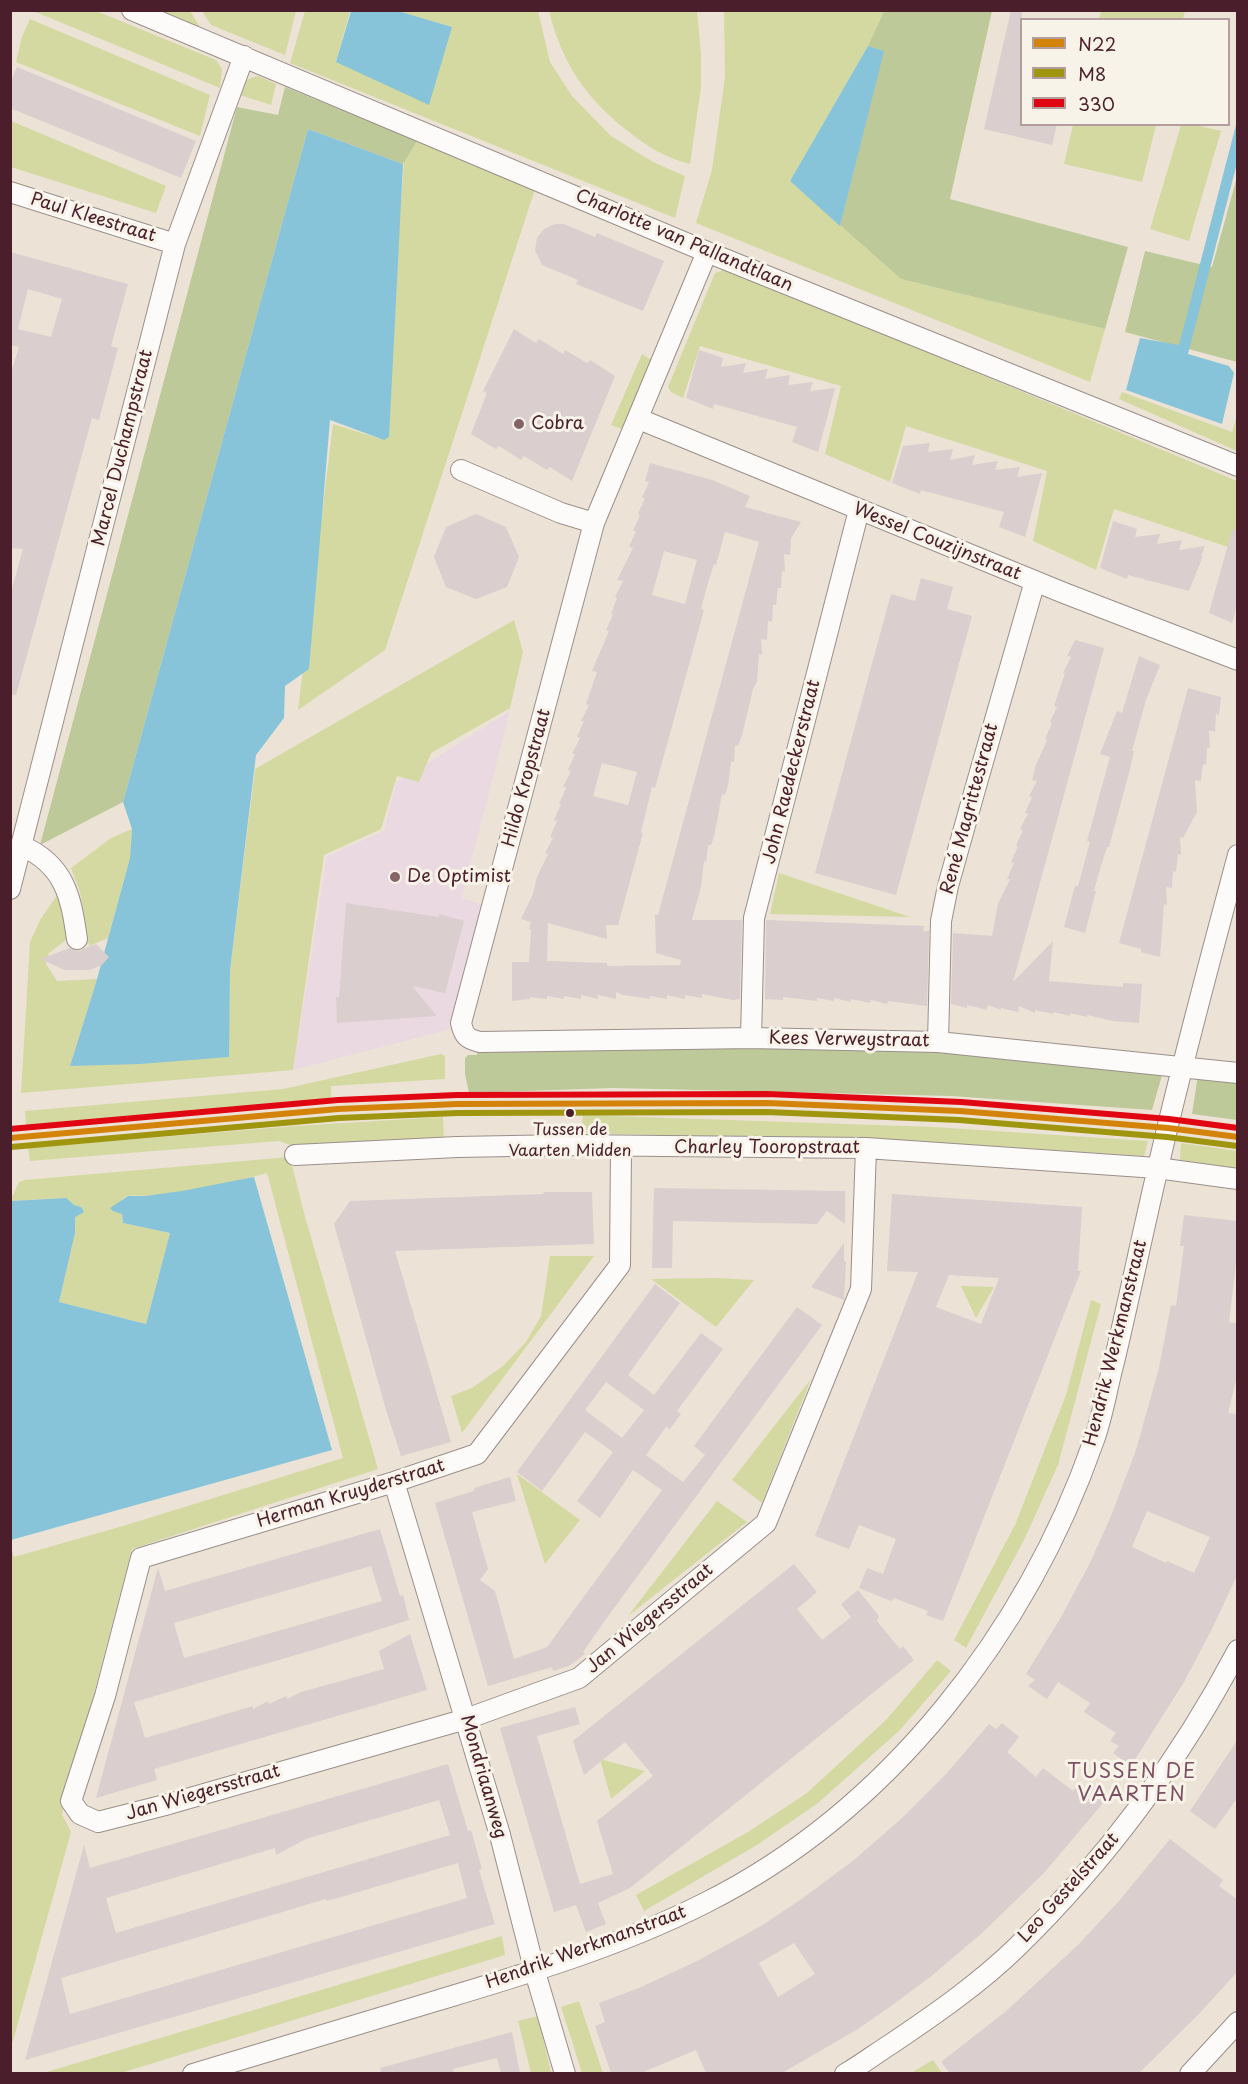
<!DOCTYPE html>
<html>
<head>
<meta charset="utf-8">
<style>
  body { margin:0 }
  #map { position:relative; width:1248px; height:2084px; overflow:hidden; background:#ece3d6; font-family:"Playpen Sans",sans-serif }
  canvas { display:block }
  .frame { position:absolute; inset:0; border:12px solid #4a1f2b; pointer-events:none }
  .legend { position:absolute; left:1020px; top:18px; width:210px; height:108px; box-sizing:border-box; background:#f7f3e8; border:2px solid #b29e9c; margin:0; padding:8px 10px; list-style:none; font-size:18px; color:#4a1f2b }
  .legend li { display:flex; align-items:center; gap:12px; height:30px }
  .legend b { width:30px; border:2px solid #b29e9c }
</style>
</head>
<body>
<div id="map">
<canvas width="1248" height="2084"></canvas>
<div class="frame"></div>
<ul class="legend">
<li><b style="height:8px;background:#d38309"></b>N22</li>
<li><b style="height:8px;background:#9f950f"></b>M8</li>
<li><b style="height:8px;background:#e00713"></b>330</li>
</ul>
</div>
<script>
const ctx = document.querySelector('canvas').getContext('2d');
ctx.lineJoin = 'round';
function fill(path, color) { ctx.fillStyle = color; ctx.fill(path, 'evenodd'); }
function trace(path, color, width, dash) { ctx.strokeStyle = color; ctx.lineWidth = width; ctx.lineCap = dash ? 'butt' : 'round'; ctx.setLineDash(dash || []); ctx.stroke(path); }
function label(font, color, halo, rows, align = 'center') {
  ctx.font = font + ' "Playpen Sans",sans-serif'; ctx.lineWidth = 6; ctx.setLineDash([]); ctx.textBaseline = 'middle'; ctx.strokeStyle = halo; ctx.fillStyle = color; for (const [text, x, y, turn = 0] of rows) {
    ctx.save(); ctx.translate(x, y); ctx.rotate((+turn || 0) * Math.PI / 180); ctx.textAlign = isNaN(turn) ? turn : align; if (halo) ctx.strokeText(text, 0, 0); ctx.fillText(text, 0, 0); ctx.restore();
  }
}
fill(new Path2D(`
  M510,711L462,898L484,905L448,1030L293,1070L327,856L384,831L396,783Z`), '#ebd9e2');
fill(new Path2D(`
  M33,11H96L216,60L222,69L220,88Z
  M155,11H190L202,30Z
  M202,11H296L285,55L211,25Z
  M305,11H350L336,62L452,27L398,11H538L550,62L572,96L611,136L653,162L685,176L675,218L290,63Z
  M549,11H697L701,55V87L690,164C666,158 648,147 629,132C586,99 562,63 549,11Z
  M724,11H884L868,46L790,181L901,279L1105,329L1090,382L696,223L712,170L725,77Z
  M1101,11V10L1185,11L1183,19H1099Z
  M30,19L210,95L200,136L16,62L22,37Z
  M258,76L276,84L271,105L237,94C241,82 246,79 258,76Z
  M11,121L166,186L156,213L11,167Z
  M1073,125H1156L1142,182L1064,164Z
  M1181,125H1195L1221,131L1189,241L1150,229Z
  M417,141L535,189L385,650L298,710L333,424L384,440L404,161Z
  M727,269L1237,481V550L1114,509L1096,570L1033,541L1047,471L906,426L890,482L825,454L841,386L700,346L683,398L671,392L668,387L715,273Z
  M642,354L653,361L625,430L611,425Z
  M1122,392L1232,432L1237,415V451L1119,399Z
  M514,620L523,652L510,708L431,753L419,782L397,776L381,829L324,855L293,1070L21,1093L30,942L40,920L60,891L70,937L49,953L46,964L57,981L97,979L70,1066L228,1057L230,971L255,769Z
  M132,829L130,858L108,938L89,946L80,892L71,868L111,838Z
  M779,873L910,917L770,914Z
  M441,1054L445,1056V1079L331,1086V1100L26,1125L25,1111L283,1089Z
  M583,1115L934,1127L1148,1141L1144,1156L932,1142L581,1133Z
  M443,1117L444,1140L293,1146L279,1141L30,1161L28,1148L295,1126Z
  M1181,1143L1237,1151V1168L1180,1160Z
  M290,1157L304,1213L378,1469L132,1549L62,1814L71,1832L11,2048V1548L14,1557L123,1526L343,1458L267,1173C228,1184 186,1193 146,1196C136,1196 126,1193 120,1202L123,1223L170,1233L146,1324L59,1302L75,1233V1217L81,1207L74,1205L65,1198L11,1201V1199L19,1182L24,1180Z
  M550,1256H594L462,1433L451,1396L472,1388L503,1366L526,1342L541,1316Z
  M716,1278L754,1280L716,1327L651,1279Z
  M961,1286L994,1287L976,1318Z
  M1091,1300L1101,1304L1058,1465L1024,1540L966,1648L954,1640L1015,1525L1066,1395Z
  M811,1379L762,1503L732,1480Z
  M517,1474L580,1520L545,1564Z
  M717,1501L747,1522L628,1616Z
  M937,1660L951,1671L900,1730L818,1803L757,1845L644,1911L636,1895L748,1832L807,1793L887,1719Z
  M600,1759L645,1771L611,1799Z
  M502,1936L505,1955L121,2073H43Z
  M579,2001L603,2073H582L561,2007Z
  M538,2016L551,2073H531L518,2021Z
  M933,2060L942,2073H911Z`), '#d3d9a1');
fill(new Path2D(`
  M884,11H992L950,199L1128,247L1105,329L901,279L790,181L840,225L883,51L868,46Z
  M285,87L417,141L403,164L308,129L123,802L40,845L237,107L278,115Z
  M1237,177V362L1125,332L1145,251L1212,267Z
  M926,1048L1164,1068L1152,1110L951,1096L613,1088L469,1093L465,1074V1058L468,1055H477L478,1049Z
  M1199,1068L1237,1075V1120L1192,1114Z`), '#bdc998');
fill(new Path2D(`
  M351,11H398L452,27L429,105L336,62Z
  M868,46L884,51L840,226L790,181Z
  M1237,121V163L1188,354L1229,366L1234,373L1222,424L1126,390L1140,338L1179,345Z
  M308,129L403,164L389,437L384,440L330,420L309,669L285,686L284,718L256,755L230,971L229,1057L140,1064L70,1066L97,979L130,858L132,829L123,802Z
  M254,1177L332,1450L11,1540V1201L66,1198L74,1205L81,1207L84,1212L75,1217V1233L59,1302L146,1324L170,1233L123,1223L122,1214L113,1211L110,1208L128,1196H145L182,1191Z`), '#87c4d9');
fill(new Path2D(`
  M1011,10H1022V124H1057L1052,145L984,129Z
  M17,67L196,141L181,178L10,108V84Z
  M555,224H564L595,237L597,233L664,261L643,311L576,284L578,280L542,265L535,250L537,238L544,229Z
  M10,252L128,284L111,346L118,348L99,420L92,418L16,695L10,694V596L23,549L10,548V376L19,347L10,345ZM28,289L62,299L51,337L18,329Z
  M514,329L536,343L539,339L563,354L565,350L587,363L590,360L615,376L572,481L550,467L547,470L524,456L521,460L499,446L496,449L471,434L487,393L483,391Z
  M699,350L723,358L721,367L746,363L743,373L768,369L765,379L790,375L788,385L813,382L810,391L835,388L818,452L792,442L797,427L714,404L713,409L686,398Z
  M930,443L928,452L953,449L950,460L975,455L972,465L998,461L995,470L1020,467L1017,477L1042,473L1025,537L999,527L1004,512L921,490L920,494L892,483L903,446Z
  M650,463L712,480L750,496L745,507L801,522L791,538L790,555L784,554L785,572L782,571L781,588H778L776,605H773L772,622L768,621L767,640L761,639L762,655L759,654L757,682L753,689L742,735L738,746L735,745L734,762L731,761L728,786L725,795L722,794L714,837L711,845H708L706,862L704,861L701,887L692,920H742L740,999L733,1000L702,994V998L685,995V999L667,995V999L650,996V999L623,995L616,992V999L598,995V999L581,995V999L564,996V999L547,996V999L530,997V999L512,1001V962H529L531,930L529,929L531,922L521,919L533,894L537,877L548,854L545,853L553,838L550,837L557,821L554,820L561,804H559L566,788L563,787L571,771L568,770L575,754H572L580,738L577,737L584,721H581L589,705L586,704L597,672L592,671L609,631L606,630L613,614H611L617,598L615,597L623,581L617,580L633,548L629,547L636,531H633L640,515L638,514L645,498H642L649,482L645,481ZM725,532L759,542L658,915H655L656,953L681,960L680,965L607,966V963L547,961L548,923L607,939L606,925H618L643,833L641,832L652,787L655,788L704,610L701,609L707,586L714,564L716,565ZM664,551L697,560L685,604L652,595ZM602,763L637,772L628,805L593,796Z
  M476,514L506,527L519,557L507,587L476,599L446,587L434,557L446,527Z
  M1113,521L1137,529L1135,537L1160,534L1157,544L1182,540L1179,550L1205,546L1201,557L1203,556L1189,591L1128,575L1127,579L1100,568Z
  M1232,530H1238V602L1232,623L1209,613Z
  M921,578L953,587L947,609L972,616L896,895L815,873L891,594L915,601Z
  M1075,640L1104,648L1013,982L1053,941L1049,981L1123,987V983L1142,984L1139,1023L1112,1021L1087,1015V1017L1070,1013V1016L1053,1012V1014L1035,1010V1013L1019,1006L1018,1012L1001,1008V1010L988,1005L987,1010L967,1005V1008L951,1004L953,933L992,936L998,904L1010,879H1007L1014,863L1011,862L1018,846H1016L1023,830L1020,829L1028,814L1025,813L1032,797L1029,796L1037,781L1032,780L1036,765L1047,740L1045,739L1052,723L1050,722L1057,707L1054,706L1065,673H1063L1071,657L1067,656Z
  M1139,656L1160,665L1146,700L1132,751H1134L1130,769L1109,847H1107L1100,869L1094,891H1096L1085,933L1064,927L1075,886H1078L1090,842L1087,841L1110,757L1100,754L1117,711L1122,713Z
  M1188,688L1221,697L1219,715L1216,714L1215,732L1209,730L1210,748H1207L1206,765L1203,764L1201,781L1195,780L1197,812L1183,838L1180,837L1181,855L1178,854L1176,872L1173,871L1172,888L1166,887L1167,905L1164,904L1160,957L1141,952V949L1119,943Z
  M346,903L439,917V914L464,921L445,993L412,986L437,1016L337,1023L336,997H339Z
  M766,920L924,926L923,931H929L927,1006L888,1001L887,1004L871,1000L870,1003L851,999V1002L834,998V1001L817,998V1001L783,997V1000L765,999Z
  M96,944L109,957L102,965L90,970H65L40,959L70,948L78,951Z
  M654,1188L845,1191V1224L827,1211L817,1224L673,1221L672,1268H652Z
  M543,1192H592L594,1244L395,1251L451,1442L401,1456L386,1410L334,1224L350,1201L544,1194Z
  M892,1194L1082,1207L1078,1271H1081L943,1621L926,1615L928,1611L894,1598L891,1601L859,1588L867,1568L883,1574L896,1539L859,1525L849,1549L815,1536L918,1272L887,1271ZM949,1275L999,1278L981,1324L936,1307Z
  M1184,1215L1238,1221V1246L1229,1322L1238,1324V1372L1228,1413L1238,1414V1573L1212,1629L1184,1682L1131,1766L1113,1753L1119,1746L1110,1741L1116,1733L1084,1712L1090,1703L1058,1682L1047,1699L1028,1686L1035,1680L1026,1674L1060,1619L1090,1563L1111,1516L1136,1450L1159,1368L1171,1305L1176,1306L1184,1246H1180ZM1147,1511L1210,1537L1194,1573L1167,1561L1166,1563L1132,1547Z
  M844,1243V1261L846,1262L844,1300L811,1287Z
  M655,1284L680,1303L628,1375L654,1395L701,1333L723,1349L677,1411L681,1414L670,1429L666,1427L646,1455L683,1482L705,1455L694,1446L797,1307L822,1325L606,1619L583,1652L585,1654L569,1666L553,1671L552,1667L488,1686L435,1503L474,1491V1488L510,1477L516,1501L472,1512L488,1569L480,1580L495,1591L514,1659L547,1647L662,1490L633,1470L600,1518L577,1501L613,1452L585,1432L542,1491L517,1472ZM606,1382L644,1410L622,1438L585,1410Z
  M380,1529L400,1596L403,1595L409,1620L313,1650L134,1702L145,1738L253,1706V1709L268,1701L269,1704L286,1696L287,1699L301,1692L384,1669L379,1651L410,1634L427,1690L154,1769L157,1780L96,1798L158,1568L165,1591ZM371,1566L382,1601L184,1658L174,1623Z
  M794,1564L817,1592L797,1609L822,1640L851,1617L841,1604L858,1590L879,1616L877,1621L900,1649L903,1646L914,1660L630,1888L598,1903L606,1924L586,1932L576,1905L554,1912L500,1728L575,1707L580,1724L537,1736L580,1884L613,1874L597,1821L653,1776L625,1742L584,1775L573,1741Z
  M1002,1723L1019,1737L1007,1752L1036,1777L1043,1768L1073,1791L1079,1784L1085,1789L1091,1783L1109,1796L1044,1873L981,1934L929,1978L891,2006L858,2029L782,2073H706L696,2050L641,2073H611L595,2026L605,2022L599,2003L639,1988L697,1961L761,1926L803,1898L854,1860L902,1818L947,1773L989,1724L996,1729ZM794,1943L815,1974L778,1997L759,1963Z
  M1238,1739V1797L1215,1829L1190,1811Z
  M448,1764L468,1831L471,1830L482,1869L479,1870L495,1924L25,2060L84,1845L90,1868ZM439,1800L450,1835L116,1933L106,1898L275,1848L276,1855L306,1839ZM458,1863L467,1898L70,2014L61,1978L326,1899L327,1901Z
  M1170,1839L1223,1880L1219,1886L1238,1900V1971L1199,2014L1139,2073H950L941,2062L1005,2012L1078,1945L1119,1901Z
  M512,2032L520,2073H501L497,2058L453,2069L454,2073H381L380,2068Z`), '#dacece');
const minor = new Path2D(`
  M132,10L707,252L1238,466
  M10,192L175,244
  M707,252L594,523L461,1023C464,1036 467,1039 480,1042L751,1038L938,1042L1238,1073
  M639,419L1064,593L1238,660
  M461,470L561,513L594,523
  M22,846C65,865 71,897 77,939
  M10,889L175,244L244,56
  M751,1038L754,918L859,510
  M938,1042L941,921L948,886L976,786L1035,581
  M621,1147L620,1265L477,1454L394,1482L141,1558L105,1696L71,1801L80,1814L98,1822L169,1804L466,1719L579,1678L766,1523L861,1289L866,1148
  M295,1155L457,1147L566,1145L866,1148L1157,1168L1238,1179
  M394,1482L500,1835L535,1972L565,2074
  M193,2074C275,2049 357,2025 439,2000C529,1973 620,1946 705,1903C889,1811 1027,1632 1094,1440C1103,1415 1107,1388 1114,1362C1129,1299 1142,1236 1157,1172C1181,1066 1210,960 1238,855
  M845,2074C861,2065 875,2054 891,2044C934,2015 979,1984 1017,1947C1105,1861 1180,1760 1238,1650
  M1190,2074L1238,2022`);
trace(minor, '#9a8f8a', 22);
trace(minor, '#fcfbf9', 20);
trace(new Path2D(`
  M10,1138L338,1109L457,1104L767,1103L960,1111L1168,1128L1238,1137`), '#d38309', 6);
trace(new Path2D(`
  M11,1147L339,1118L457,1113L767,1112L959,1120L1167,1137L1237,1146`), '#9f950f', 6);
trace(new Path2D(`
  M10,1129L338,1100L457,1095L767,1094L961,1102L1169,1119L1238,1128`), '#e00713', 6);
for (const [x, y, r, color] of [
  [519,424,6,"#836467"],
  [395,877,6,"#836467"],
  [570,1113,5,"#4a1f2b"]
]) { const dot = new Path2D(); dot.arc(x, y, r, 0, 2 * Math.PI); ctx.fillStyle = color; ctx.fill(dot); trace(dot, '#f7f3e8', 2); }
label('16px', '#4a1f2b', '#f7f3e8', [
  ["Tussen de",570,1131],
  ["Vaarten Midden",570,1152]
]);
label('18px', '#4a1f2b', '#f7f3e8', [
  ["Paul Kleestraat",93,218,17],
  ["Charlotte van Pallandtlaan",684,241,23],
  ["Marcel Duchampstraat",123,448,-76],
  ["Wessel Couzijnstraat",937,542,22],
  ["John Raedeckerstraat",792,772,-76],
  ["Hildo Kropstraat",527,778,-75],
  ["René Magrittestraat",970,809,-75],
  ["Kees Verweystraat",849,1040,1],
  ["Charley Tooropstraat",767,1148],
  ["Hendrik Werkmanstraat",1116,1343,-76],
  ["Herman Kruyderstraat",351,1494,-17],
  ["Jan Wiegersstraat",650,1619,-40],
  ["Mondriaanweg",483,1777,74],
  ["Jan Wiegersstraat",203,1793,-16],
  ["Leo Gestelstraat",1069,1888,-48],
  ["Hendrik Werkmanstraat",586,1948,-20]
]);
label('18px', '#4a1f2b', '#f7f3e8', [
  ["Cobra",531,424],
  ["De Optimist",407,877]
], 'left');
ctx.letterSpacing = '1.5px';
label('20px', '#7c5164', '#f7f3e8', [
  ["TUSSEN DE",1132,1772],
  ["VAARTEN",1132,1795]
]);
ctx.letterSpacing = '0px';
</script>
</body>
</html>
